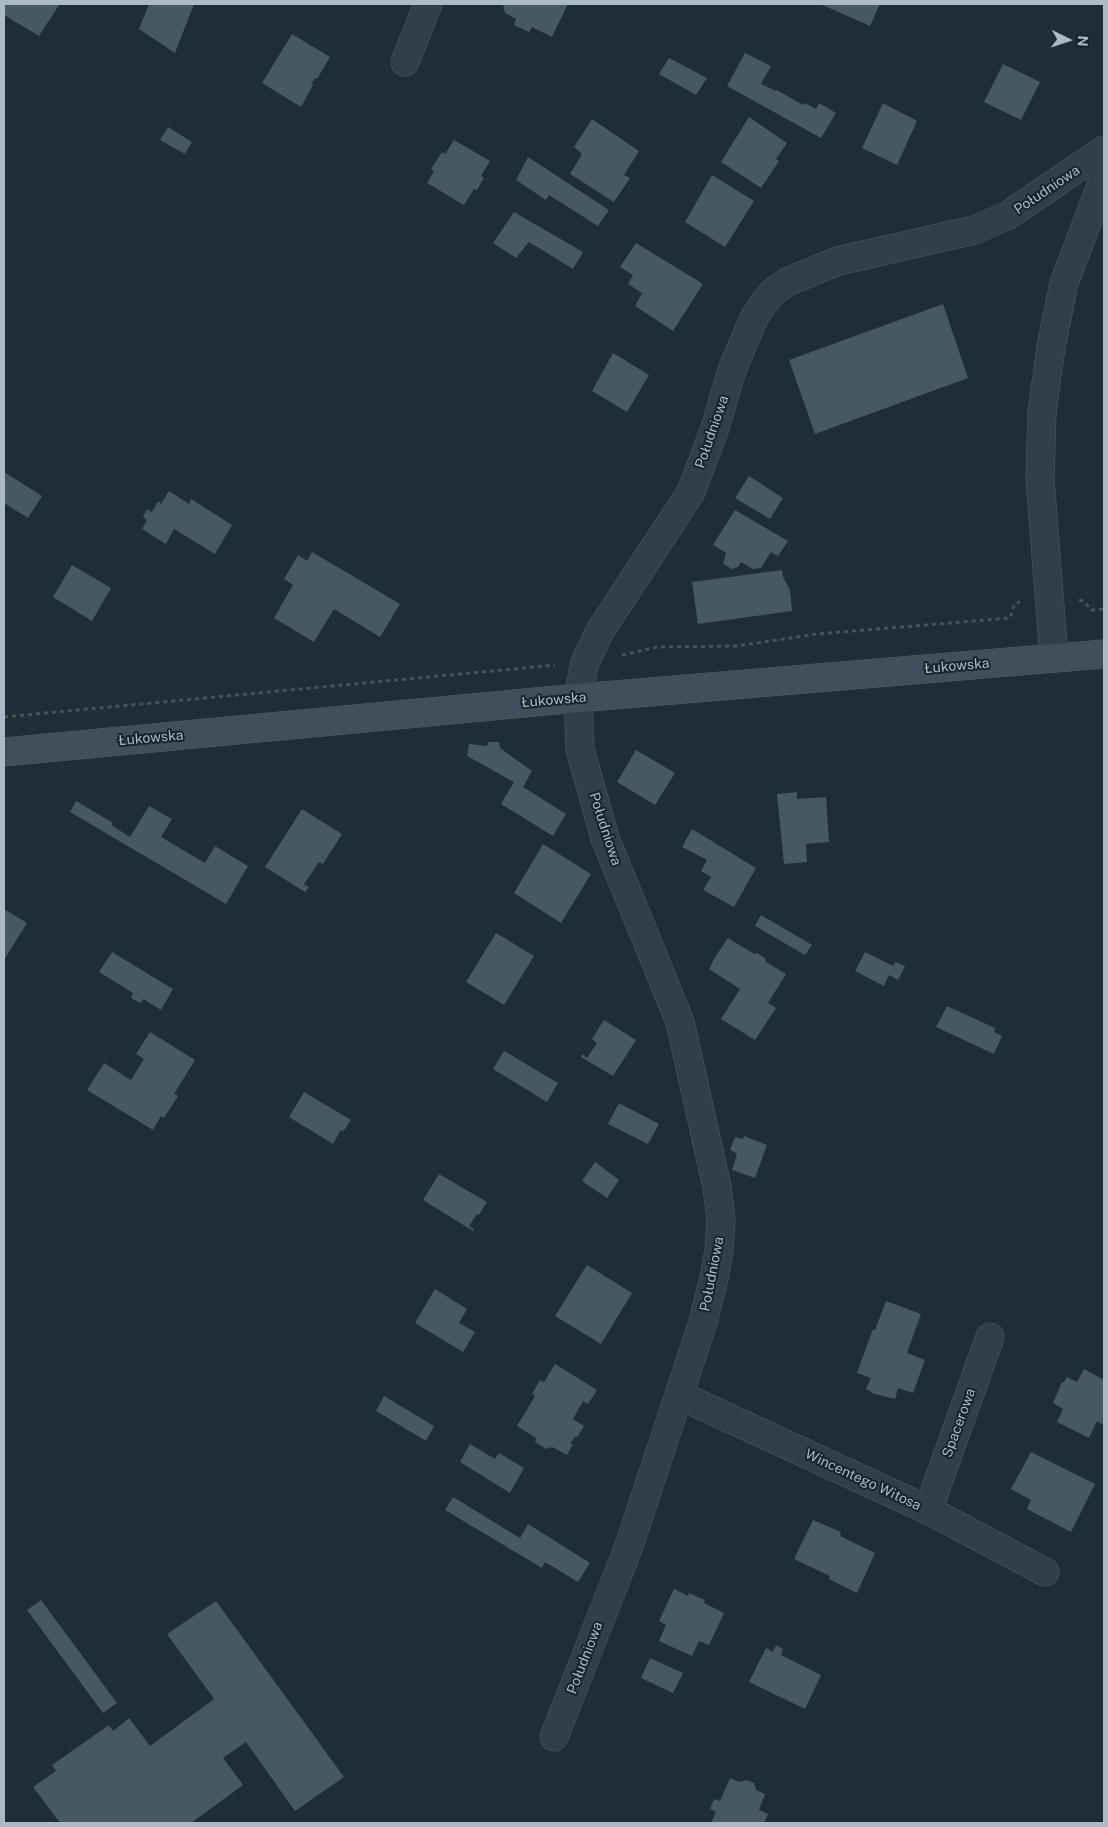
<!DOCTYPE html>
<html>
<head>
<meta charset="utf-8">
<style>
  body { margin:0 }
  #map { position:relative; width:1108px; height:1827px; overflow:hidden; background:#1e2d37; font-family:"Public Sans",sans-serif }
  canvas { display:block }
  .frame { position:absolute; inset:0; border:5px solid #acbac5; pointer-events:none }
  .north { position:absolute; left:1043px; top:15px; width:50px; height:50px; -webkit-text-stroke:4px #17242c; paint-order:stroke; rotate:94deg; font-size:14px; font-weight:700; line-height:20px; text-align:center; color:#acbac5 }
  .north::after { content:''; display:block; margin:auto; width:18px; height:22px; background:#acbac5; clip-path:polygon(50% 0,100% 100%,50% 72%,0 100%) }
</style>
</head>
<body>
<div id="map">
<canvas width="1108" height="1827"></canvas>
<div class="frame"></div>
<div class="north">N</div>
</div>
<script>
const ctx = document.querySelector('canvas').getContext('2d');
ctx.lineJoin = 'round';
function fill(path, color) { ctx.fillStyle = color; ctx.fill(path, 'evenodd'); }
function trace(path, color, width, dash) { ctx.strokeStyle = color; ctx.lineWidth = width; ctx.lineCap = dash ? 'butt' : 'round'; ctx.setLineDash(dash || []); ctx.stroke(path); }
function label(font, color, halo, rows, align = 'center') {
  ctx.font = font + ' "Public Sans",sans-serif'; ctx.lineWidth = 4; ctx.setLineDash([]); ctx.textBaseline = 'middle'; ctx.strokeStyle = halo; ctx.fillStyle = color; for (const [text, x, y, turn = 0] of rows) {
    ctx.save(); ctx.translate(x, y); ctx.rotate((+turn || 0) * Math.PI / 180); ctx.textAlign = isNaN(turn) ? turn : align; if (halo) ctx.strokeText(text, 0, 0); ctx.fillText(text, 0, 0); ctx.restore();
  }
}
fill(new Path2D(`
  M4,4H57L59,5L39,36L4,15Z
  M149,4H194L175,53L139,29Z
  M503,4H568L552,37L532,27L529,32L514,25L516,19L505,13Z
  M820,4H880L870,26Z
  M292,34L330,57L317,79L315,78L311,84L313,85L301,107L262,83Z
  M745,53L771,66L761,84L776,91L777,90L803,105L805,103L816,109L819,103L836,113L821,138L727,86Z
  M669,58L707,78L696,95L659,74Z
  M1003,64L1040,82L1021,120L984,102Z
  M883,103L917,121L897,165L862,148Z
  M749,117L787,143L776,159L779,161L761,188L721,162Z
  M592,119L639,151L624,175L630,178L614,202L570,174L582,154L574,147Z
  M168,127L192,142L185,154L160,140Z
  M454,140L490,161L481,176L484,178L477,190L474,189L464,205L427,183L434,171L431,169L442,152L445,154Z
  M528,157L609,210L598,226L549,195L546,200L516,180Z
  M712,175L754,201L725,247L685,222Z
  M514,212L583,252L573,269L529,242L516,258L493,243Z
  M636,243L703,284L673,331L635,306L642,293L628,284L633,275L620,267Z
  M943,304L968,378L815,434L789,360Z
  M613,353L649,375L627,412L592,391Z
  M4,472L42,496L28,518L4,503Z
  M749,476L783,498L770,519L735,498Z
  M169,491L189,504L191,499L232,525L215,554L174,529L166,544L142,529L147,520L143,517L147,509L152,512L158,501L161,504Z
  M735,510L788,541L778,556L771,552L761,568L753,569L741,562L738,567L732,569L723,564L726,553L713,545Z
  M312,552L400,604L380,637L334,609L314,642L274,618L293,585L284,579L298,555L307,561Z
  M72,565L111,588L92,621L53,597Z
  M782,570L783,577L790,590L792,611L698,624L692,582Z
  M488,742H499L500,748L532,771L523,787L566,814L553,836L501,804L514,782L467,756L469,744L487,746Z
  M636,750L675,773L655,805L617,782Z
  M797,792V799L826,797L829,842L806,844L807,862L784,864L777,794Z
  M76,801L113,823L111,825L130,837L149,806L172,819L161,837L205,863L215,846L248,866L226,904L70,812Z
  M302,809L342,834L323,864L319,862L304,884L309,887L305,892L265,867Z
  M692,829L756,868L734,907L703,890L711,877L701,871L707,860L682,847Z
  M543,844L591,874L561,923L514,893Z
  M4,909L27,923L4,960Z
  M761,915L812,945L805,955L755,926Z
  M496,933L534,956L504,1005L466,982Z
  M728,938L754,954L757,953L765,958L766,962L786,974L768,1003L776,1008L755,1040L721,1019L740,989L709,969L715,957Z
  M112,952L173,989L161,1010L143,999L141,1003L131,998L133,993L99,972Z
  M865,952L893,966L895,962L905,966L898,980L889,975L884,986L855,971Z
  M947,1006L995,1028L994,1032L1002,1036L994,1054L936,1027Z
  M604,1020L636,1040L613,1076L581,1057L582,1054L587,1058L597,1043L592,1039Z
  M150,1032L195,1060L174,1094L178,1096L164,1118L161,1116L153,1130L87,1090L104,1063L131,1080L144,1059L136,1054Z
  M504,1051L558,1083L547,1102L493,1069Z
  M304,1092L351,1120L343,1132L341,1130L333,1144L289,1117Z
  M619,1103L659,1124L648,1144L608,1124Z
  M744,1136L767,1145L755,1178L732,1170L737,1154L730,1150L735,1137L743,1139Z
  M595,1162L619,1180L607,1198L582,1181Z
  M439,1174L487,1202L479,1215L477,1214L469,1226L474,1229L473,1231L423,1200Z
  M587,1265L632,1293L601,1344L555,1316Z
  M435,1289L467,1309L459,1323L475,1332L463,1352L415,1323Z
  M886,1301L921,1314L907,1353L925,1360L913,1393L898,1388L895,1399L871,1393L872,1392L866,1389L871,1378L857,1373L873,1329L875,1330Z
  M555,1364L597,1390L588,1404L583,1401L573,1419L584,1426L578,1436L575,1437L570,1443L573,1444L567,1455L552,1447L546,1449L535,1442L536,1438L517,1426L535,1396L532,1394L540,1380L544,1382Z
  M1084,1369L1104,1380V1425L1097,1421L1089,1438L1057,1422L1063,1409L1053,1403L1062,1382H1064L1067,1377L1077,1382Z
  M384,1396L434,1426L426,1441L376,1411Z
  M470,1444L495,1459L499,1453L524,1468L510,1493L460,1462Z
  M1031,1452L1095,1484L1071,1532L1027,1509L1031,1500L1011,1489Z
  M453,1497L520,1538L528,1524L590,1563L578,1582L545,1562L542,1568L445,1510Z
  M813,1520L841,1532L840,1536L875,1553L857,1593L829,1579L830,1576L794,1559Z
  M674,1589L688,1596L689,1593L705,1600L704,1603L724,1613L709,1645L699,1641L692,1656L659,1641L666,1625L659,1621Z
  M41,1600L117,1703L103,1713L27,1610Z
  M216,1601L344,1777L295,1811L246,1742L223,1758L243,1785L191,1823H60L33,1787L56,1771L52,1765L109,1725L113,1731L129,1718L150,1746L214,1699L167,1634Z
  M776,1645L783,1649L781,1655L821,1675L805,1709L749,1682L766,1648L773,1652Z
  M650,1658L683,1673L673,1693L641,1678Z
  M730,1778L739,1782L746,1780L754,1783L756,1790L765,1794L759,1810L768,1814L764,1823H711L716,1812L710,1809L714,1799L720,1801Z`), '#465864');
const street = new Path2D(`
  M405,62L428,4
  M1054,658L1040,478L1042,412L1051,347L1064,283L1104,178
  M679,1395L928,1510L1045,1572
  M928,1510L990,1337
  M554,1737L628,1549L703,1322L714,1278L719,1251L721,1219L717,1187L680,1022L605,838L580,749L578,698L585,662L600,631L691,492L715,428L732,370L754,318L763,304L773,292L787,282L838,261L974,230L1007,216L1104,150`);
const secondary = new Path2D(`
  M4,752L578,698L1104,654`);
trace(street, '#4f5d66', 29);
trace(secondary, '#4f5d66', 29);
trace(new Path2D(`
  M1079,600L1083,601L1092,610L1104,609
  M622,655L657,647L737,646L817,634L1010,618L1015,603L1020,602
  M4,717L555,665`), '#405755', 3, [4, 4]);
trace(street, '#323f48', 28);
trace(secondary, '#3f4f5b', 28);
label('14px', '#acbac5', '#17242c', [
  ["Południowa",1047,190,-34],
  ["Południowa",712,432,-71],
  ["Łukowska",957,666,-5],
  ["Łukowska",554,700,-5],
  ["Łukowska",151,738,-5],
  ["Południowa",605,829,72],
  ["Południowa",712,1274,-79],
  ["Spacerowa",959,1423,-70],
  ["Wincentego Witosa",863,1480,25],
  ["Południowa",585,1658,-69]
]);
</script>
</body>
</html>
